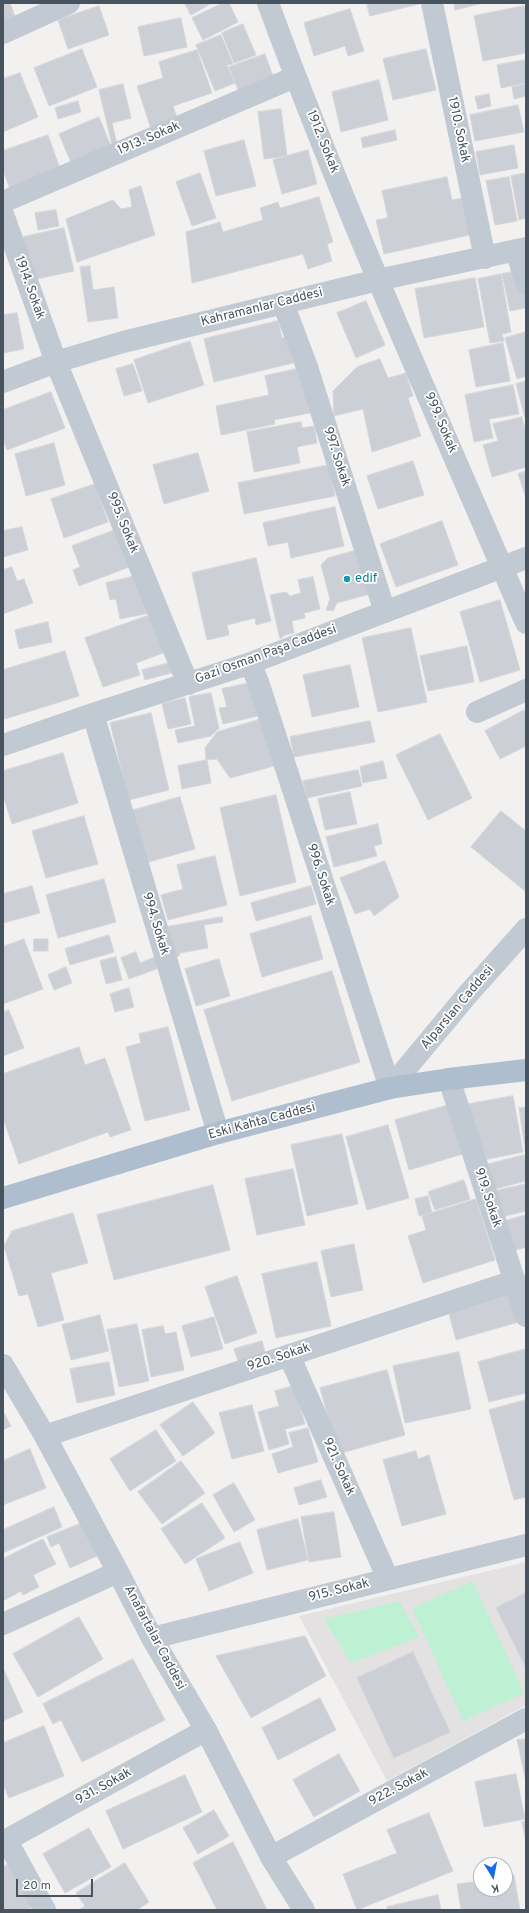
<!DOCTYPE html>
<html>
<head>
<meta charset="utf-8">
<style>
  body { margin:0 }
  #map { position:relative; width:529px; height:1913px; overflow:hidden; background:#f3f0f0; font-family:Overpass,sans-serif }
  canvas { display:block }
  .frame { position:absolute; inset:0; border:4px solid #47535e; pointer-events:none }
  .north { position:absolute; left:473px; top:1857px; width:40px; height:40px; box-sizing:border-box; background:#fff; border:1px solid #b5babf; border-radius:50%; rotate:170deg; font-size:11px; font-weight:700; line-height:16px; text-align:center; color:#47535e }
  .north::after { content:''; display:block; margin:auto; width:14px; height:18px; background:#156ae7; clip-path:polygon(50% 0,100% 100%,50% 72%,0 100%) }
  .scale { position:absolute; left:16px; top:1879px; width:77px; height:18px; box-sizing:border-box; border:2px solid #47535e; border-top:0; padding-left:5px; font-size:12px; line-height:14px; white-space:nowrap; color:#47535e; -webkit-text-stroke:3px #fff; paint-order:stroke }
</style>
</head>
<body>
<div id="map">
<canvas width="529" height="1913"></canvas>
<div class="frame"></div>
<div class="north">K</div>
<div class="scale">20 m</div>
</div>
<script>
const ctx = document.querySelector('canvas').getContext('2d');
ctx.lineJoin = 'round';
function fill(path, color) { ctx.fillStyle = color; ctx.fill(path, 'evenodd'); }
function trace(path, color, width, dash) { ctx.strokeStyle = color; ctx.lineWidth = width; ctx.lineCap = dash ? 'butt' : 'round'; ctx.setLineDash(dash || []); ctx.stroke(path); }
function label(font, color, halo, rows, align = 'center') {
  ctx.font = font + ' Overpass,sans-serif'; ctx.lineWidth = 3.5; ctx.setLineDash([]); ctx.textBaseline = 'middle'; ctx.strokeStyle = halo; ctx.fillStyle = color; for (const [text, x, y, turn = 0] of rows) {
    ctx.save(); ctx.translate(x, y); ctx.rotate((+turn || 0) * Math.PI / 180); ctx.textAlign = isNaN(turn) ? turn : align; if (halo) ctx.strokeText(text, 0, 0); ctx.fillText(text, 0, 0); ctx.restore();
  }
}
fill(new Path2D(`
  M526,1562V1705L387,1781L299,1616Z`), '#e4e1e2');
fill(new Path2D(`
  M473,1581L524,1693L463,1721L412,1608Z
  M399,1601L420,1637L351,1663L324,1619Z`), '#bef0d3');
const building = new Path2D(`
  M3,3H10L17,22L3,27Z
  M185,3H212L191,15Z
  M223,3H229L238,22L203,40L192,18Z
  M367,3H418L419,4L370,16Z
  M454,3H483L455,10Z
  M99,6L109,35L68,49L58,20Z
  M524,6L526,15V53L483,61L474,16Z
  M350,9L364,51L348,56L345,46L314,56L304,23Z
  M181,18L187,47L144,56L138,27Z
  M243,24L256,55L234,63L222,33Z
  M221,35L233,64L227,65L235,83L215,91L196,45Z
  M82,49L97,87L49,106L34,68Z
  M426,49L436,90L393,100L383,59Z
  M197,50L212,93L173,106L179,123L152,132L137,86L163,78L159,62Z
  M265,54L275,82L240,95L229,67Z
  M526,60V83L501,88L497,65Z
  M20,73L38,117L3,132V79Z
  M379,80L388,120L341,132L332,92Z
  M123,84L131,118L112,123L117,144L112,145L99,90Z
  M526,84V96L514,99L512,87Z
  M489,94L491,106L478,109L475,97Z
  M78,101L81,112L58,119L55,108Z
  M518,105L524,132L475,141L470,115Z
  M281,109L287,156L264,159L258,112Z
  M99,117L112,149L72,165L59,134Z
  M395,130L397,140L363,148L361,138Z
  M48,135L62,174L11,192L3,170V151Z
  M244,140L256,186L216,196L204,151Z
  M514,145L518,168L480,175L476,152Z
  M308,150L317,184L282,194L273,160Z
  M200,173L216,218L192,226L176,182Z
  M526,173V218L519,220L511,176Z
  M447,177L452,200L467,197L474,234L384,254L376,220L388,218L382,191Z
  M509,177L517,221L495,225L486,181Z
  M141,186L155,235L77,262L66,219L113,200L121,209L132,207L129,190Z
  M319,197L333,242L327,244L332,261L308,269L303,254L192,283L186,232L220,222L223,232L263,220L260,208L278,202L280,208Z
  M56,210L59,226L38,230L35,213Z
  M64,228L74,271L32,280L23,237Z
  M90,266L93,290L114,287L118,318L88,322L80,267Z
  M521,270L526,293V308L510,311L502,274Z
  M501,274L511,332L502,334L504,341L490,343L478,279Z
  M475,278L484,327L424,338L415,289Z
  M366,301L385,345L356,358L337,313Z
  M17,313L24,349L3,353V315Z
  M278,321L282,338L287,336L293,363L214,382L204,339Z
  M526,332V376L517,379L505,338Z
  M190,341L204,385L148,403L134,360Z
  M503,343L510,381L476,387L469,350Z
  M380,359L388,378L406,373L413,396L408,398L421,436L372,452L363,409L334,416L333,391L357,367Z
  M133,364L142,391L124,396L116,369Z
  M305,367L314,412L274,420L275,424L221,435L216,406L269,395L265,376Z
  M526,381V417L525,418L516,384Z
  M513,385L519,414L489,419L493,438L474,442L465,395Z
  M51,392L65,428L7,450L3,439V410Z
  M522,417L526,432V467L492,477L483,445L498,441L493,424Z
  M301,422L302,428L314,426L317,443L297,447L300,463L254,472L247,432Z
  M54,443L65,485L26,496L15,454Z
  M198,453L209,491L164,504L153,465Z
  M413,461L424,495L378,509L367,476Z
  M329,465L335,496L244,514L238,483Z
  M526,471V498L518,474Z
  M95,484L108,522L64,538L51,499Z
  M335,507L344,546L291,558L288,542L268,546L263,523Z
  M442,521L458,565L396,587L380,544Z
  M22,527L28,550L3,557V531Z
  M115,530L129,567L79,586L73,570L80,567L72,546Z
  M361,549L374,593L337,603L333,611L326,610L330,599L321,565L328,558Z
  M256,558L271,621L256,625L255,618L227,625L229,635L207,640L192,573Z
  M12,567L17,581L24,579L33,603L3,614V570Z
  M140,575L149,613L120,619L116,599L110,600L106,583Z
  M313,577L320,609L304,613L305,618L292,621L294,633L285,635L280,639L270,595L286,592L290,596L301,593L298,580Z
  M500,600L520,670L480,682L460,612Z
  M153,614L166,652L136,663L140,675L103,687L85,638Z
  M48,622L52,642L19,649L15,630Z
  M411,628L427,702L378,712L362,638Z
  M467,646L474,682L428,691L420,656Z
  M65,651L79,696L5,719L3,712V670Z
  M173,662L175,672L145,680L142,670Z
  M350,665L359,707L312,717L303,675Z
  M254,682L262,715L223,724L219,708L227,707L222,689Z
  M211,693L219,728L211,736L178,743L175,730L195,726L189,697Z
  M185,698L191,724L168,729L162,704Z
  M524,710L526,714V746L500,759L485,731Z
  M151,713L169,790L129,800L110,723Z
  M262,719L274,766L230,778L217,759L206,760L205,748L217,732Z
  M370,721L375,742L294,757L290,737Z
  M440,734L472,798L428,820L396,755Z
  M63,753L78,803L12,824L3,795V771Z
  M207,760L211,783L182,789L178,766Z
  M383,761L387,778L363,783L360,767Z
  M358,770L362,786L307,798L303,781Z
  M350,792L357,824L325,830L318,799Z
  M276,795L296,882L240,896L220,808Z
  M180,797L195,849L145,863L130,811Z
  M501,811L526,831V892L471,847Z
  M84,816L98,864L46,878L32,831Z
  M378,824L382,844L374,846L377,856L334,867L326,837Z
  M215,856L227,905L168,920L161,895L183,889L177,865Z
  M385,861L399,897L374,916L370,909L355,914L340,878Z
  M104,879L116,922L58,938L46,895Z
  M32,886L40,913L3,923V894Z
  M311,886L316,904L256,921L251,903Z
  M311,916L323,959L262,977L250,934Z
  M222,917L223,922L204,925L208,948L180,953L179,956L171,958L166,927Z
  M109,935L114,952L70,965L65,949Z
  M24,939L43,989L3,1004V947Z
  M34,939H48V951H34Z
  M136,952L140,963L155,957L159,968L129,979L121,958Z
  M116,957L122,980L106,984L100,961Z
  M219,959L230,996L196,1006L185,969Z
  M66,967L72,983L54,990L48,975Z
  M332,971L360,1062L232,1101L204,1010Z
  M129,988L134,1007L115,1012L110,994Z
  M9,1010L24,1048L3,1056V1012Z
  M168,1027L190,1110L145,1121L126,1047L141,1043L139,1034Z
  M79,1047L85,1065L105,1058L131,1130L110,1137L108,1132L19,1164L3,1118V1074Z
  M513,1096L523,1152L479,1161L469,1104Z
  M449,1105L463,1154L409,1170L395,1120Z
  M526,1107V1156L519,1108Z
  M388,1125L409,1198L367,1210L346,1137Z
  M342,1134L358,1204L307,1216L291,1145Z
  M524,1155L526,1163V1181L487,1191L481,1166Z
  M293,1169L305,1225L257,1235L245,1179Z
  M464,1180L470,1199L435,1210L428,1192Z
  M526,1184V1211L497,1218L491,1192Z
  M213,1185L230,1250L114,1280L97,1215Z
  M428,1196L432,1213L419,1216L415,1199Z
  M476,1199L495,1260L423,1283L408,1236L426,1230L422,1216Z
  M73,1213L88,1263L51,1273L64,1320L38,1327L28,1294L19,1296L4,1246L12,1231Z
  M526,1215V1247L513,1251L505,1221Z
  M354,1244L363,1290L331,1297L321,1251Z
  M317,1262L331,1326L276,1338L262,1274Z
  M237,1276L257,1333L225,1344L205,1287Z
  M513,1290L522,1321L456,1340L448,1310Z
  M100,1315L109,1351L71,1360L62,1325Z
  M214,1317L223,1349L191,1357L182,1326Z
  M137,1324L149,1381L119,1387L107,1330Z
  M163,1326L165,1334L176,1332L184,1370L151,1377L142,1330Z
  M262,1341L267,1360L240,1368L234,1349Z
  M526,1349V1393L489,1402L478,1362Z
  M459,1352L471,1409L405,1423L393,1366Z
  M109,1362L115,1395L77,1403L70,1369Z
  M387,1370L405,1435L338,1454L320,1388Z
  M294,1386L305,1424L285,1429L289,1444L269,1450L258,1412L279,1406L275,1391Z
  M526,1400V1497L514,1500L489,1410Z
  M193,1402L215,1433L183,1456L160,1425Z
  M252,1405L264,1451L232,1459L219,1413Z
  M3,1411L11,1426L3,1430Z
  M308,1428L318,1462L278,1473L272,1454L293,1447L289,1433Z
  M156,1430L176,1461L130,1491L110,1459Z
  M30,1449L46,1488L3,1505V1461Z
  M416,1451L418,1459L429,1455L446,1514L402,1526L383,1460Z
  M181,1461L205,1493L162,1524L138,1492Z
  M321,1480L327,1497L299,1505L294,1488Z
  M234,1483L255,1520L234,1532L213,1495Z
  M202,1503L225,1538L185,1564L161,1529Z
  M54,1507L62,1527L3,1553V1530Z
  M334,1512L341,1557L309,1562L301,1517Z
  M298,1519L308,1560L267,1570L257,1530Z
  M82,1523L97,1556L70,1568L59,1543L51,1547L47,1537Z
  M43,1539L56,1564L33,1575L39,1587L23,1595L21,1591L3,1601V1559Z
  M240,1542L253,1573L209,1591L196,1559Z
  M526,1593V1668L496,1608Z
  M79,1617L103,1659L38,1697L13,1654Z
  M305,1636L326,1676L251,1718L216,1656Z
  M413,1652L450,1732L394,1758L357,1678Z
  M133,1659L165,1720L82,1762L61,1720L53,1724L43,1704Z
  M3,1668L23,1712L3,1721Z
  M320,1698L336,1730L278,1760L262,1728Z
  M44,1726L64,1776L9,1798L3,1784V1743Z
  M526,1739V1782L517,1740Z
  M339,1754L360,1791L314,1817L293,1780Z
  M516,1774L525,1819L484,1827L475,1782Z
  M185,1775L202,1812L123,1849L106,1811Z
  M214,1810L229,1836L198,1854L183,1828Z
  M429,1813L453,1871L357,1910L343,1874L397,1853L387,1830Z
  M526,1821V1842L522,1822Z
  M89,1828L111,1867L65,1893L43,1854Z
  M233,1842L267,1910H217L193,1863Z
  M125,1863L149,1902L137,1910H78L85,1906L76,1893Z
  M9,1864L32,1907L27,1910H3V1867Z
  M514,1875L520,1910H461L457,1884L481,1881V1889H505V1877Z
  M438,1895L441,1910H387V1907Z`);
fill(building, '#cccfd5');
trace(building, '#d4d6dc', 1);
trace(new Path2D(`
  M268,3C345,213 438,418 526,623
  M432,3L485,258
  M3,33L69,3
  M3,202L295,77
  M3,214L56,362L188,684
  M516,250L526,283
  M283,303L307,367L385,612
  M3,382L56,362L123,342L378,280L526,248
  M248,664L254,672L258,682L390,1088
  M477,712L526,690
  M93,714L218,1133
  M3,745L93,714L248,664L526,558
  M449,1079L526,1316
  M390,1088L468,994L526,929
  M289,1355L388,1579
  M3,1365L45,1436L118,1572L152,1638L206,1730L271,1857L304,1910
  M45,1436L514,1281
  M3,1624L118,1572
  M152,1638L526,1545
  M7,1841L45,1910
  M3,1842L206,1730
  M271,1857L526,1719`), '#c1cad2', 22);
trace(new Path2D(`
  M3,1198L218,1133L390,1088L449,1079L526,1070`), '#afbecf', 22);
for (const [x, y, r, color] of [
  [347,579,4,"#0f9aa8"]
]) { const dot = new Path2D(); dot.arc(x, y, r, 0, 2 * Math.PI); ctx.fillStyle = color; ctx.fill(dot); trace(dot, '#fff', 1.5); }
label('13px', '#47535e', '#fff', [
  ["1910. Sokak",458,130,78],
  ["1913. Sokak",149,139,-23],
  ["1912. Sokak",322,142,68],
  ["1914. Sokak",29,288,70],
  ["Kahramanlar Caddesi",262,308,-14],
  ["999. Sokak",440,423,67],
  ["997. Sokak",336,457,72],
  ["995. Sokak",122,523,68],
  ["Gazi Osman Paşa Caddesi",266,655,-20],
  ["996. Sokak",320,875,72],
  ["994. Sokak",155,924,73],
  ["Alparslan Caddesi",458,1008,-50],
  ["Eski Kahta Caddesi",262,1122,-15],
  ["919. Sokak",487,1198,72],
  ["920. Sokak",279,1358,-18],
  ["921. Sokak",338,1467,66],
  ["915. Sokak",339,1591,-14],
  ["Anafartalar Caddesi",154,1638,62],
  ["931. Sokak",104,1787,-29],
  ["922. Sokak",399,1788,-28]
]);
label('13px', '#0d838f', '#fff', [
  ["edif",355,579]
], 'left');
</script>
</body>
</html>
